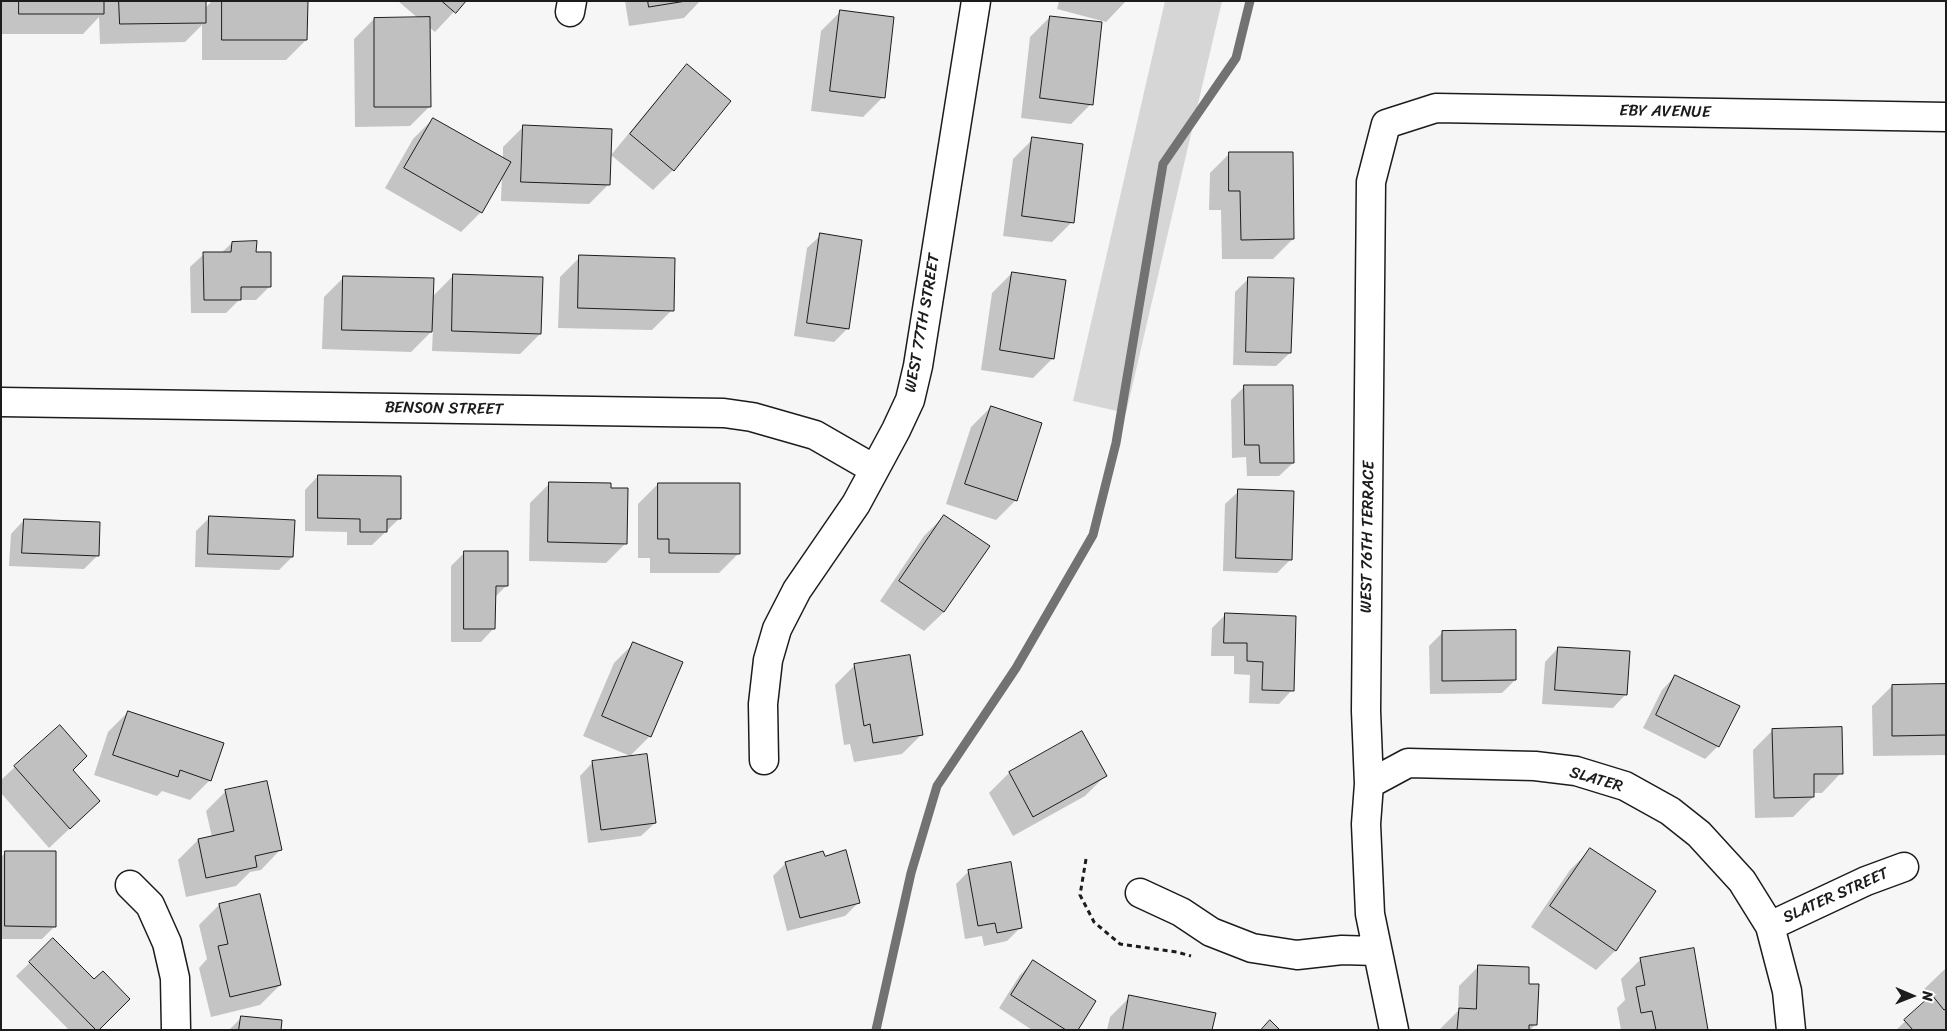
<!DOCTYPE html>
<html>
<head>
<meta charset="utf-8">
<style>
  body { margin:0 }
  #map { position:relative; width:1947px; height:1031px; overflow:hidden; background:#f6f6f6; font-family:Sriracha,sans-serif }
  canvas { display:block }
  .frame { position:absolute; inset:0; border:2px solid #1c1c1c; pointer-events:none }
  .north { position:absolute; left:1887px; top:971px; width:50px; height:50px; -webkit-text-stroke:4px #fff; paint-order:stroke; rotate:91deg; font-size:14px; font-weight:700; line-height:20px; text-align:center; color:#1c1c1c }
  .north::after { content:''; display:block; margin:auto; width:18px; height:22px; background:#1c1c1c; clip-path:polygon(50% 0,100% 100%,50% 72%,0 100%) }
</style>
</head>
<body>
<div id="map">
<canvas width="1947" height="1031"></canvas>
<div class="frame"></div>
<div class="north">N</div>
</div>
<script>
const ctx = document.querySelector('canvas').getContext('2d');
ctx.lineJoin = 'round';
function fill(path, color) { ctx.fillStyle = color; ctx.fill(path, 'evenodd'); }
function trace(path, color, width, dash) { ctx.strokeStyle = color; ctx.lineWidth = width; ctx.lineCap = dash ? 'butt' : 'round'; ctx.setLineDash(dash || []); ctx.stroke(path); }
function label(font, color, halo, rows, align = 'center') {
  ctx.font = font + ' Sriracha,sans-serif'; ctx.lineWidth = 4.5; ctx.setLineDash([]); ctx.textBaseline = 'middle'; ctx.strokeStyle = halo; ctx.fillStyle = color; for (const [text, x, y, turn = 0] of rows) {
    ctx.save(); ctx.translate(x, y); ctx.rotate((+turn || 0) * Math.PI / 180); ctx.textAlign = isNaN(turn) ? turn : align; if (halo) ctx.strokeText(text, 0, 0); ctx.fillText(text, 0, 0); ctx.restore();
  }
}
fill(new Path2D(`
  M1165,1H1222L1126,413L1073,401Z`), '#d6d6d6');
fill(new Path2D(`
  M1,1H205V8L212,1H307L306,40L286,60H202V25L185,42L100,44L99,17L83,34H1Z
  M398,1H464L435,32L429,27L430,106L410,126L355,127L354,39L374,19H419Z
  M625,1H700L684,18L629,26Z
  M1059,1H1126L1106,22L1057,9Z
  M841,11L883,97L863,117L811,111L821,31Z
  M1050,17L1091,104L1071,124L1021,118L1030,37Z
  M688,66L673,170L653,190L611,155L668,86Z
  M433,119L503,159V147L523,127L609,184L589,204L501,201L502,174L481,212L461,232L385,188L413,139Z
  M1033,139L1072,222L1052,242L1003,236L1013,159Z
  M1230,153L1293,239L1273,259H1222L1221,210H1209L1210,173Z
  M821,235L861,241L847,329L834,342L794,336L807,248Z
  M232,243L255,253L270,286L256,300H239L226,313H191L190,267L204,254L221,253Z
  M580,257L672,310L652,330L558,328L560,277Z
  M1012,273L1053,358L1033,378L981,370L992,293Z
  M454,275L540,334L520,354L432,351L433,330L411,352L322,349L324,297L344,277L432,297Z
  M1249,278L1290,353L1276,366L1233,365L1235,292Z
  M1245,386L1293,463L1279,476H1247L1246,457L1232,458L1231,400Z
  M991,407L1016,500L996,520L946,504L971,427Z
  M318,476L400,518L372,545H347V532L305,531V490Z
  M550,483L626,543L606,563L529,561L530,503Z
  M658,484L739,553L719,573H650V558H638V504Z
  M1239,491L1291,559L1277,573L1223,571L1225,504Z
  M944,516V612L924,631L880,601L924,536Z
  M210,517L292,557L279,570L195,567L196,531Z
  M24,520L98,555L84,569L9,566L11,534Z
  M465,552L507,585L494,598V628L481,642H451V566Z
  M1225,615L1292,690L1279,704L1249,703L1250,675L1234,674V656H1211L1212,628Z
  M1443,632L1515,680L1502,693L1430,694L1429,646Z
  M634,643L650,736L630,756L583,736L614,663Z
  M1558,648L1626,694L1613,708L1542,704L1545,662Z
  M855,665L922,734L902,754L854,762L850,744L844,745L835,685Z
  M1675,676L1718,746L1705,759L1643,728L1662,690Z
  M1892,686H1946V755L1873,756L1872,706Z
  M128,712L210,780L190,800L162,791L157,796L94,775L108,732Z
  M1773,730L1841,773L1822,793H1813V797L1793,817L1755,818L1753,750Z
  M1082,733L1105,776L1085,796L1013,836L989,793L1009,773Z
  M593,762L655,823L641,836L588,843L580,776Z
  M15,767L71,770L99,801L49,848L1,793V780Z
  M226,791L280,850L261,870L250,872L236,886L186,897L178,860L198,840L212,837L206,811Z
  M1590,850L1616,950L1596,970L1531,927L1570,870Z
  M6,852L55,926L42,939H1V857Z
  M786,863L859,902L845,916L787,931L773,876Z
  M969,871L1021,927L1007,941L984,946L982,936L965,939L956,884Z
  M259,895L280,985L260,1005L211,1017L199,968L207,959L199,925L219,905Z
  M53,940L98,1030H69L16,976Z
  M1641,959L1707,1030H1621L1617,1008L1625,1000L1621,979Z
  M1033,962L1077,1030H1032L999,1008L1020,975Z
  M1479,966L1527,985L1536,1024L1530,1030H1439L1458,1011L1459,986Z
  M1946,968V1030H1896L1927,1001L1920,993Z
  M1130,997L1211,1030H1107L1110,1017Z
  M241,1018L280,1030H229Z`), '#0003');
trace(new Path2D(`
  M876,1030L911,873L937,786L1016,668L1093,535L1116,443L1163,164L1236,58L1250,1`), '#727272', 9);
const building = new Path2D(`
  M19,1H104V14H19Z
  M119,1H206V23L120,24Z
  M222,1H308L307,40H222Z
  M442,1H466L456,13Z
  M648,1H686L649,7Z
  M840,10L894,17L885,98L830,91Z
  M1050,16L1102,22L1093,105L1040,98Z
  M430,17L431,107H374V18Z
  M687,64L731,101L674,171L630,134Z
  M433,118L511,162L482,213L404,168Z
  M523,125L612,129L610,185L521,182Z
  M1032,137L1083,144L1074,223L1022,216Z
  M1229,152H1293L1294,239L1241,240L1240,191H1229Z
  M820,233L862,240L849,329L807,323Z
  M257,241L256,252H271V287H241V300H204L203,252H231L232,242Z
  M579,255L675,258L674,311L578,308Z
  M1012,272L1066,280L1054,359L1000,350Z
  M453,274L543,277L541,334L452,331Z
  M343,276L434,278L432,332L342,330Z
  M1248,277L1294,278L1291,353L1246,352Z
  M1244,385H1293L1294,463H1260L1259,445H1245Z
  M991,406L1042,423L1017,501L965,484Z
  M318,475L401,476V519H387V532H360V519L318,518Z
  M549,482L611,483V488H628L627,544L548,542Z
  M658,483H740V554L669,553V539H658Z
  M1238,489L1294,491L1292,560L1236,558Z
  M944,515L990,546L944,612L899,581Z
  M209,516L295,520L293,557L208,554Z
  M24,519L100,522L99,556L22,553Z
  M464,551H508V586H496L495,629H464Z
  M1225,613L1296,616L1294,691L1262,690L1263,662L1247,661V643H1224Z
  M1516,630V680L1442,681V631Z
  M633,642L683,662L651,737L602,716Z
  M1558,647L1630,651L1627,695L1555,690Z
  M910,655L923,735L873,743L870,724L864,726L854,664Z
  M1675,675L1740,706L1719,747L1656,715Z
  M1946,684V735L1892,736V685Z
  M128,711L224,743L211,781L180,770L178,777L113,755Z
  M60,725L87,756L73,770L100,801L70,829L14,766Z
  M1842,727L1843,774H1814V797L1774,798L1772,729Z
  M1082,731L1107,776L1033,817L1009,772Z
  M647,754L656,823L601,830L592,761Z
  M267,781L282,850L255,856L257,867L206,878L198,839L234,831L225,790Z
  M1590,848L1656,891L1616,951L1550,906Z
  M846,850L860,903L800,918L785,862L823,851L825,856Z
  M5,851H56V927L5,926Z
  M1011,862L1022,928L997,933L995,923L978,926L968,870Z
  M260,894L281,985L230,997L218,946L228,944L219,904Z
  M53,938L94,979L103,971L130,999L99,1030H96L29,962Z
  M1694,948L1708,1030H1656L1652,1011L1641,1013L1636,987L1645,985L1640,958Z
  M1033,960L1096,1001L1078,1030H1066L1011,995Z
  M1478,965L1529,967V984H1539L1537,1025H1529V1030H1457L1459,1008L1476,1009Z
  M1129,995L1216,1013L1212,1030H1123Z
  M1932,995L1944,1010L1946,1009V1030H1913L1904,1020Z
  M241,1016L282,1020L281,1030H239Z
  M1270,1020L1280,1030H1261Z`);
fill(building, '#c0c0c0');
trace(building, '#1c1c1c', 1);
const minor = new Path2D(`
  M570,12L572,1
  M1,402L724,413L752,417L815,435L874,469
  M764,760L763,704L768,660L777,629L797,590L856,504L896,430L910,400L918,366L976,1
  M1369,784L1408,763L1535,766L1576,771L1625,786L1670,811L1699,834L1742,881L1770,926L1787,991L1791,1030
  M130,885L150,905L167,943L175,978L176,1030
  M1140,893L1181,912L1211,932L1252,948L1297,955L1342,950L1376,951
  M1770,926L1866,881L1904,867
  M1394,1030L1370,914L1366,824L1369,784L1366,711L1371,182L1386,124L1436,108L1946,117`);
trace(minor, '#1c1c1c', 31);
trace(new Path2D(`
  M1086,859L1080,895L1094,922L1120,944L1177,952L1191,956`), '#1c1c1c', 3, [5, 4]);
trace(minor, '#fff', 28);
label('16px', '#1c1c1c', '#fff', [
  ["EBY AVENUE",1665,112,1],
  ["WEST 77TH STREET",923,323,-80],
  ["BENSON STREET",444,409,1],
  ["WEST 76TH TERRACE",1368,537,-89],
  ["SLATER",1596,780,16],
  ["SLATER STREET",1836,896,-24]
]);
</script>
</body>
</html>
